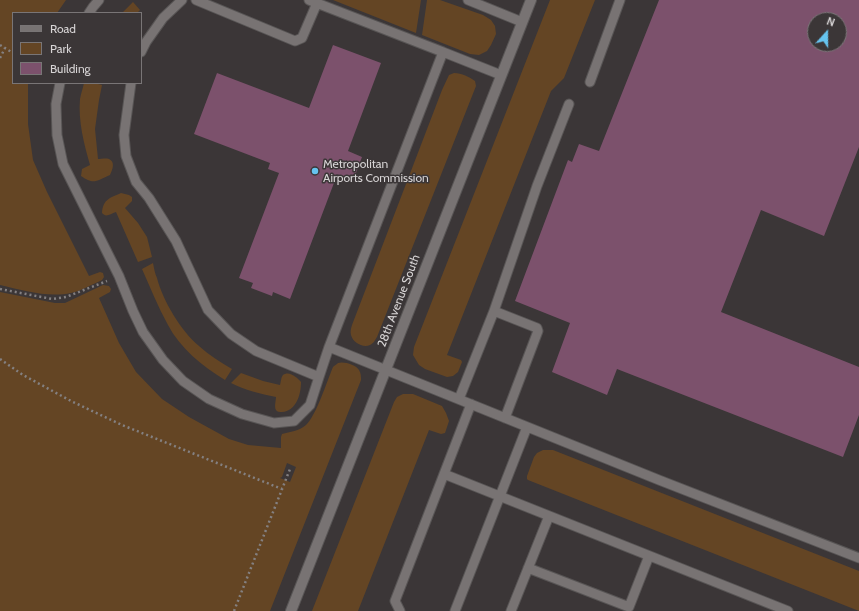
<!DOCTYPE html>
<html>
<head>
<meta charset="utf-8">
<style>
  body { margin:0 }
  #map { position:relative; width:859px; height:611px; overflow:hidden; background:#3b3637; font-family:Cabin,sans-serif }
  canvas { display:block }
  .legend { position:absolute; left:12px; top:12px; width:130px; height:72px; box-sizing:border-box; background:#3b3637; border:1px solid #797576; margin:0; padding:5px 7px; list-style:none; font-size:12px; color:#d7d4d5 }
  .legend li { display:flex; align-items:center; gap:8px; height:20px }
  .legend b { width:20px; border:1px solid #797576 }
  .north { position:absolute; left:807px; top:12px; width:40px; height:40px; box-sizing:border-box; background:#3b3637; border:1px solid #797576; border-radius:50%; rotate:21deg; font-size:11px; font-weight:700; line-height:16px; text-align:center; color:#d7d4d5 }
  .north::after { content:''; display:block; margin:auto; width:14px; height:18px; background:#66c4ef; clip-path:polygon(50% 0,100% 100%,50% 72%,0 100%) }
</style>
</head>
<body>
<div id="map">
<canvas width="859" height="611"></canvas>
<ul class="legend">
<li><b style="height:5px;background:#787373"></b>Road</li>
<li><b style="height:11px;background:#644524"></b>Park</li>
<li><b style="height:11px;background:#7c516c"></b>Building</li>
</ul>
<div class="north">N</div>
</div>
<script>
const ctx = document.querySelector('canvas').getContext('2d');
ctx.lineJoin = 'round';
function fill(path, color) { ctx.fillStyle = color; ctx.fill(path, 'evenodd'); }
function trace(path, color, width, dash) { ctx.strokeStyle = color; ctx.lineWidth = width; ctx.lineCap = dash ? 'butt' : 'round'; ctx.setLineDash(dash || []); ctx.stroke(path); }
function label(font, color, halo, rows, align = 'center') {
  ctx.font = font + ' Cabin,sans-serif'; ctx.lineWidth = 3; ctx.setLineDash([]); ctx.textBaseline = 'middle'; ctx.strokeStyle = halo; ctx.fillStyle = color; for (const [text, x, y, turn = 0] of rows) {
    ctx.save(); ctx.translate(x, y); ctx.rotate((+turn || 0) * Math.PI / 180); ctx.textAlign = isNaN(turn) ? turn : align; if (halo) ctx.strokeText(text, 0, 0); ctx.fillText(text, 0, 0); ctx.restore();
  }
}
fill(new Path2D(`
  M0,0H66L57,13H13V83H28V124L33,160L47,192L89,276L100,272L103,273L104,277L102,280C93,284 81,291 71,293C48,298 22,290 0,285Z
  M333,0H421L416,33Z
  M427,0H440L483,15L491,20L495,26L496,34L491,45L487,51L479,55L470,54L422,35Z
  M550,0H595L564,78L551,91L447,355L461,360L462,362L458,372L453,376L447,377L425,369L419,365L413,355L414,347Z
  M133,2L140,10L137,13H122Z
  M454,73C462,73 469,77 475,81L476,86L377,337C375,340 374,343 370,345C363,348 353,343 351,335C350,332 351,328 352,325L442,90L449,75Z
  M84,83H94L102,85L99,100L95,129L98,159C101,159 106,158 109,159C116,162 112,171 110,175C96,181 94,185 81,176L82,169L90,165C84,144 78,121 80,99C81,93 83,88 84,83Z
  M121,193L129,195L132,197V201L125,208L138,223L147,237L152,257L138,262L116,212C110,214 106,218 102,213C103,199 110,198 121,193Z
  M153,263C154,268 155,274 157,278C163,301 181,331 199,346C209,355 220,362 232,369L225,380C202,366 180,348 168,325C158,307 150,287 142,269Z
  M103,285L109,286L111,289L110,292L99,298L119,343L136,372L162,399L189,417L229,439L248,445L281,448V437L282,434C290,432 299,431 306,425C316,416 327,381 333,367C334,366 337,364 338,363C344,361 356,365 359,370C361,373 361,377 361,380L270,611H0V292L55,303H65ZM287,463L296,467L290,482L280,478L282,477Z
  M241,373L263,381L280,385C281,382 281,377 283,375C289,370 298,378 301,382C301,395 296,411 282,412C280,412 277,412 276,410C274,407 276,400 276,397C260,394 245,390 231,383Z
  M403,394H413L442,406L446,413L449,421L445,433L441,434L429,430L358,611H312L394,402L397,397Z
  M543,450H553L859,571V611L528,480L527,479V476L534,457L537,453Z`), '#644524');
fill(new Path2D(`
  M659,0H859V147L824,236L761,210L721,312L859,367V415L843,457L617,369L607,395L552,372L570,323L515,301L568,160L572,162L579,144L599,151ZM815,20H839V44H815Z
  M333,45L381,63L348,151L362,157L353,181L337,175L290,299L273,292L272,296L251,288L253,283L239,278L279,173L268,169L270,163L194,134L217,73L309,108Z`), '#7c516c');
const lane = new Path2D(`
  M196,0L295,41L302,38L317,3
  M468,0L522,22
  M89,13L93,7L99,0
  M141,52L146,42L163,18L182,0
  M443,52L501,75
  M590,82L620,0
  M60,83L56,104L57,135L63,164L119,276L133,311L143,332L163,360L183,381L209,399L242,414L274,423L294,421L310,405L319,377
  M131,83L124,135L126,156L136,182L149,198L176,241L208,310L231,334L256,351L319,377L329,347L443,52L309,0
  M494,311L537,328L538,331L505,418
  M329,347L659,480L859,558
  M459,399L494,311L537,186L569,104
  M444,474L788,611
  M528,568L629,607L649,556
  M400,611L395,601L471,404
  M455,611L527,427
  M511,611L549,516`);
const street = new Path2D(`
  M291,611L531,0`);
trace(lane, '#585555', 11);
trace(street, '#585555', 12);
trace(new Path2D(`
  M0,45L13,53
  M0,58L5,48
  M0,289L52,299L66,297L107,281
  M0,359L23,375L71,401L122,425L282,489
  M234,611L290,469`), '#848081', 2.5, [2, 3]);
trace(lane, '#787373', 9);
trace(street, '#787373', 10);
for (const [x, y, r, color] of [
  [315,171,4,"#66c4ef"]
]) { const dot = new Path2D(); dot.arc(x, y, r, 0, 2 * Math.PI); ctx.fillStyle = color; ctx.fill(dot); trace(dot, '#3b3637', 1.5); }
label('12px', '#d7d4d5', '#3b3637', [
  ["Metropolitan",323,164],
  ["Airports Commission",323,178]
], 'left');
label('12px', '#d7d4d5', '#3b3637', [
  ["28th Avenue South",399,301,-69]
]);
</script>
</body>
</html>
